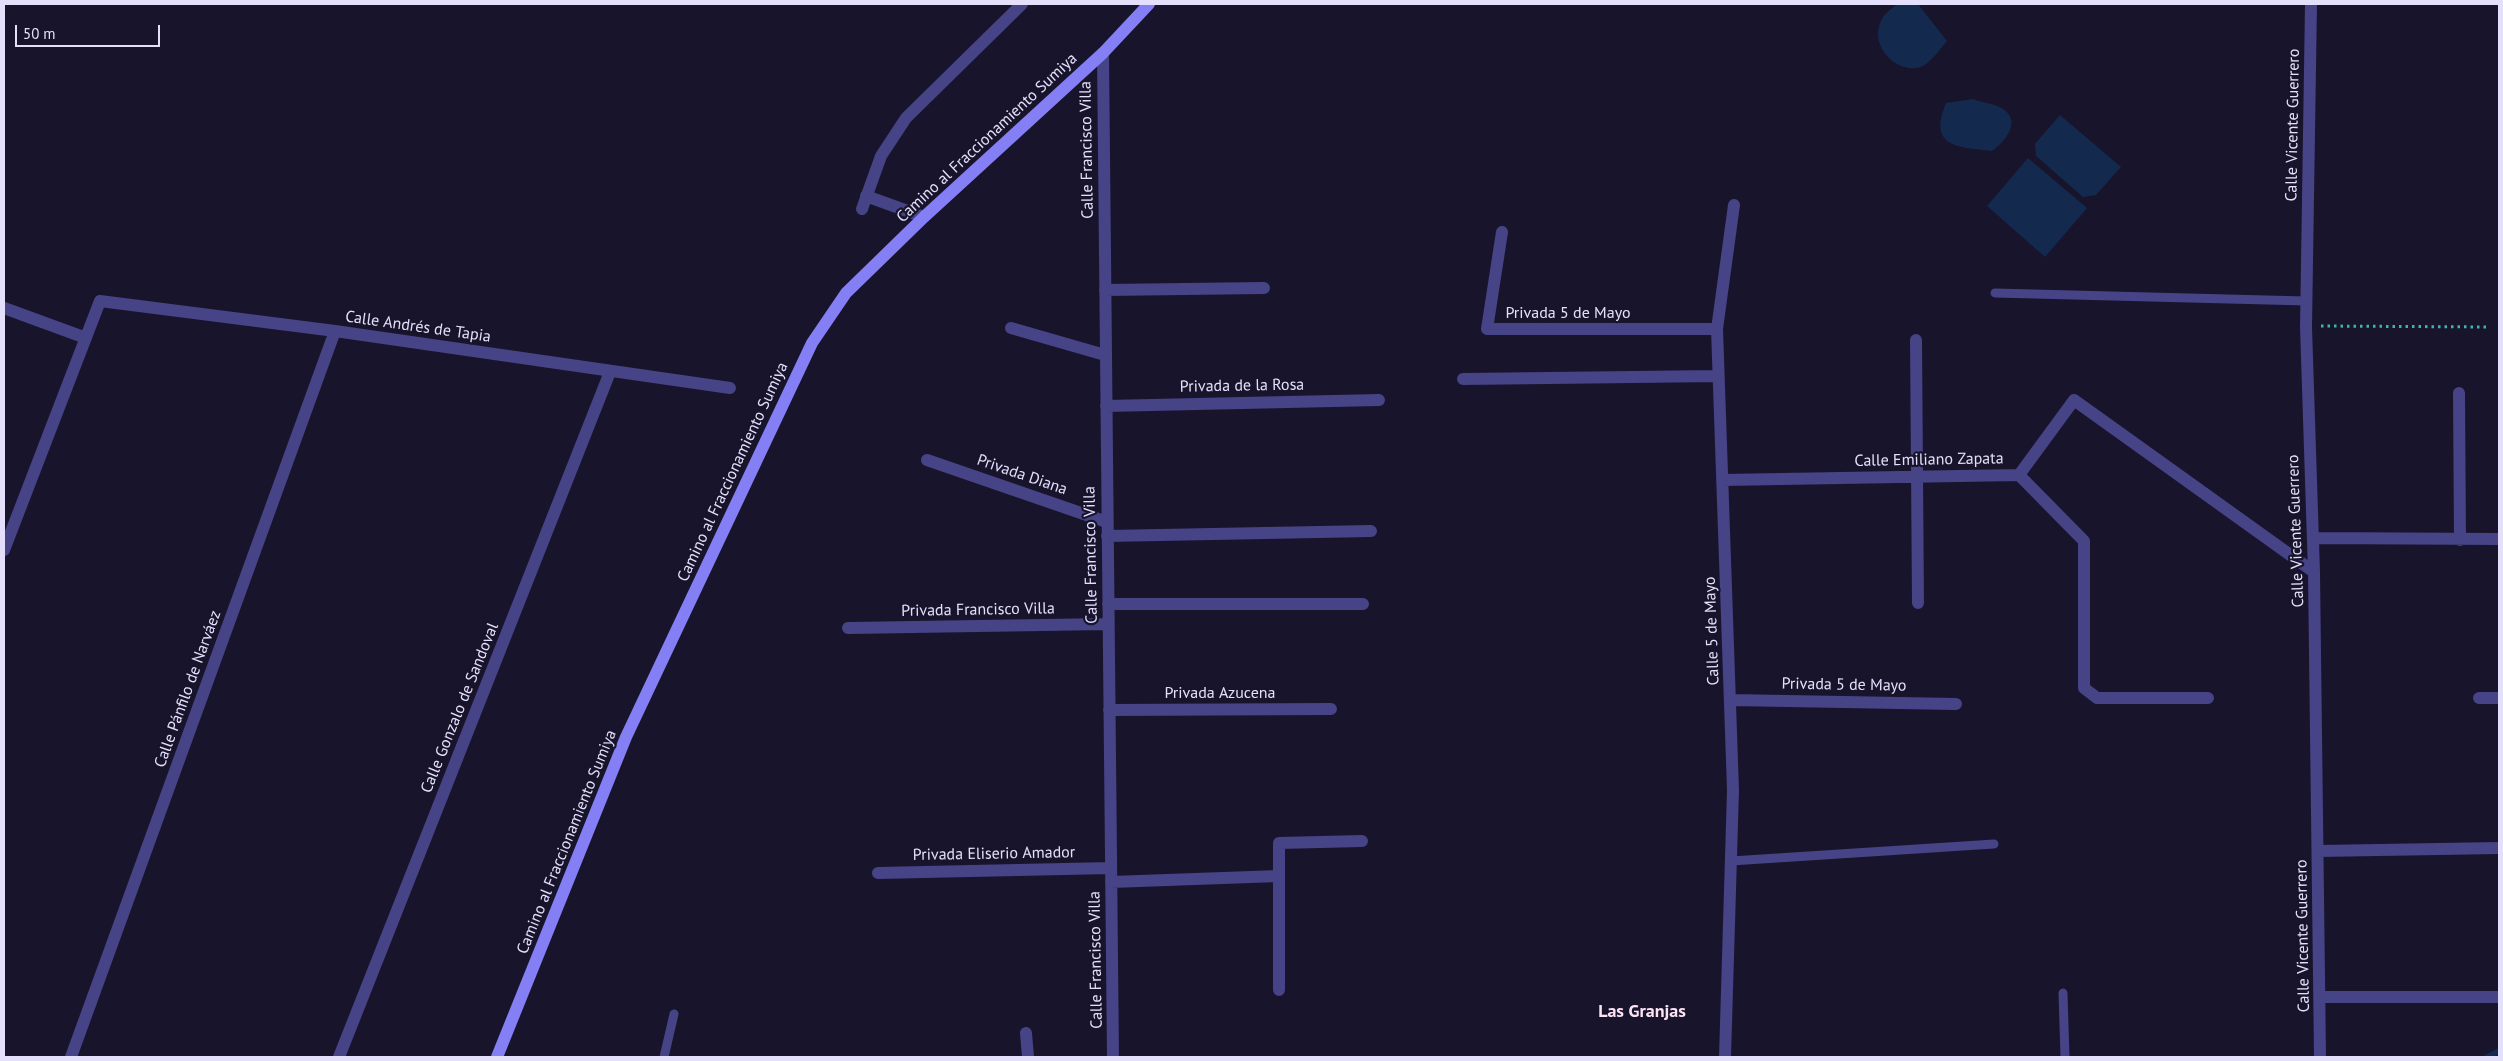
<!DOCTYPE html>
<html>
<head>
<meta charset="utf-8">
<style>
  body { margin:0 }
  #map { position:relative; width:2503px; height:1061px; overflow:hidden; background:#18142b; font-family:"PT Sans",sans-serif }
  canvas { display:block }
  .frame { position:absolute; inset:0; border:5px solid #e4e0fc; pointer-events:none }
  .scale { position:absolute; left:15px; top:25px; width:145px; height:22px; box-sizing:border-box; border:2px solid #e4e0fc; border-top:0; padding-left:6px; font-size:15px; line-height:18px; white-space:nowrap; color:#e4e0fc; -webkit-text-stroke:4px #18142b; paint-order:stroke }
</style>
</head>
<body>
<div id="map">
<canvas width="2503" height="1061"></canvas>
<div class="frame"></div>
<div class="scale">50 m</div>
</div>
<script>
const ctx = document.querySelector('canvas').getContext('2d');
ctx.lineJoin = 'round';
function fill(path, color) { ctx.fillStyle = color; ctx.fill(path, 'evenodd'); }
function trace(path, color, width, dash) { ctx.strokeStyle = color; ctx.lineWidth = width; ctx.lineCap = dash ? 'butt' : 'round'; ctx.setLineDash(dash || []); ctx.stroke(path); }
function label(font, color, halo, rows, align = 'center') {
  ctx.font = font + ' "PT Sans",sans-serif'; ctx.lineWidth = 4.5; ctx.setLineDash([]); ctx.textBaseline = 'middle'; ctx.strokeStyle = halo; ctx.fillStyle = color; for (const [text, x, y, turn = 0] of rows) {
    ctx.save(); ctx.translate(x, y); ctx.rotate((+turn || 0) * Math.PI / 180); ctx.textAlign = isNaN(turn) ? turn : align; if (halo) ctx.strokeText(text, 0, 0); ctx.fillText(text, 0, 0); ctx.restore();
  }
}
fill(new Path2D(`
  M1897,4H1918L1947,41C1941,48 1934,58 1926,64C1904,80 1864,48 1883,17C1886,12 1893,8 1897,4Z
  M1973,99C1982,103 1994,103 2003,109C2022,121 2005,142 1992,151C1959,147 1927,148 1946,103Z
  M2060,115L2121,167L2096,195L2083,197L2036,156L2035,144Z
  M2028,158L2087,208L2045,257L1987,206Z`), '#14294e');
trace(new Path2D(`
  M2487,1057L2499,1051`), '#14294e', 5.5);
trace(new Path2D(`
  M2321,326L2490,327`), '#3cb5af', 3, [2.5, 4]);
trace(new Path2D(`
  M1995,293L2306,301
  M1731,861L1994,844
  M2063,993L2065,1057
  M664,1057L674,1014`), '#464386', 9);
trace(new Path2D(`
  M2311,4L2306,327L2314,572L2320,1057
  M1103,53L1113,1057
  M866,196L924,217
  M862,209L881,156L906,118L1022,4
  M1502,232L1487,329H1717
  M1105,290L1264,288
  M4,308L86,338
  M1011,328L1105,355
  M1916,340L1918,603
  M1463,379L1718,376
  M2459,393L2460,540
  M1106,406L1379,400
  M927,460L1107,522
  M2019,475L2084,541V688L2097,698H2208
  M1722,480L2019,475L2074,400L2314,572
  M1107,536L1371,531
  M2314,538L2499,539
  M4,550L100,301L335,331L730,388
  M1108,604H1363
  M848,628L1108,624
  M2479,698H2499
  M1730,700L1956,704
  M1109,710L1331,709
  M2318,851L2499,848
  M878,873L1111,868
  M1111,882L1279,876
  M1279,990V843L1362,841
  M2320,997H2499
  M1026,1033L1028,1057
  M71,1057L335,331
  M339,1057L610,372
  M1725,1057L1733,790L1717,329L1734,205`), '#464386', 12);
trace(new Path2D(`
  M497,1057L626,737L812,343L846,293L924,217L1103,53L1149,4`), '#847ff4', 12);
label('16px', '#e4e0fc', '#18142b', [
  ["Calle Vicente Guerrero",2293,125,-89],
  ["Camino al Fraccionamiento Sumiya",987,138,-43],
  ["Calle Francisco Villa",1087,150,-91],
  ["Privada 5 de Mayo",1568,313],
  ["Calle Andrés de Tapia",418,327,8],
  ["Privada de la Rosa",1242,386,-1],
  ["Calle Emiliano Zapata",1929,460,-1],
  ["Camino al Fraccionamiento Sumiya",733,472,-65],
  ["Privada Diana",1022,475,19],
  ["Calle Vicente Guerrero",2296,531,-92],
  ["Calle Francisco Villa",1091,555,-91],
  ["Privada Francisco Villa",978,610,-1],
  ["Calle 5 de Mayo",1712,631,-92],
  ["Privada 5 de Mayo",1844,685,1],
  ["Calle Pánfilo de Narváez",188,689,-70],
  ["Privada Azucena",1220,693],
  ["Calle Gonzalo de Sandoval",460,708,-68],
  ["Camino al Fraccionamiento Sumiya",567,842,-68],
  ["Privada Eliserio Amador",994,854,-1],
  ["Calle Vicente Guerrero",2303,936,-91],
  ["Calle Francisco Villa",1096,960,-91]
]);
label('bold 18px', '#fde2f2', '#18142b', [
  ["Las Granjas",1642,1012]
]);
</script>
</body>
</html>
